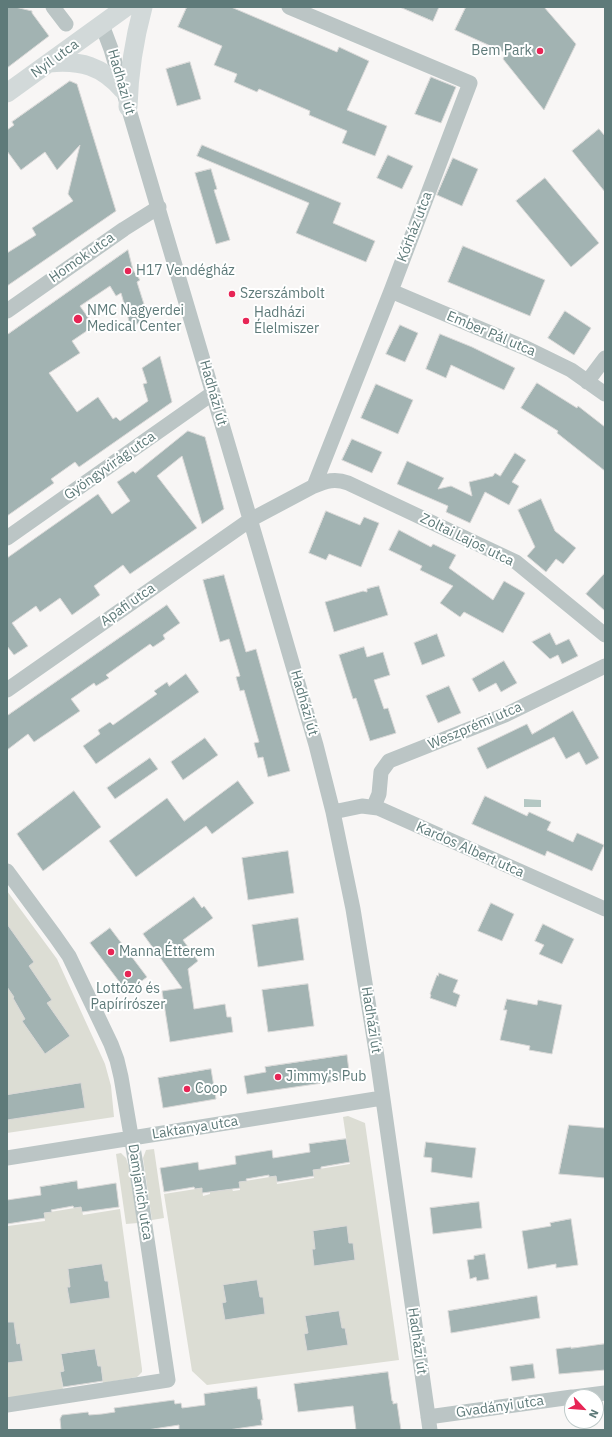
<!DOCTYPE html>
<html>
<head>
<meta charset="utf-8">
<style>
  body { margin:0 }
  #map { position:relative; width:612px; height:1437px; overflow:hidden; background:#f8f6f5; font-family:"IBM Plex Sans",sans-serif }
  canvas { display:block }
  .frame { position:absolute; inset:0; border:8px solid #5e7a79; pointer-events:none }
  .north { position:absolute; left:564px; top:1389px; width:40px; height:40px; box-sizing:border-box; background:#fff; border:1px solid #bfcac9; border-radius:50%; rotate:116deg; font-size:11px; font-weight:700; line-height:16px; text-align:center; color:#5e7a79 }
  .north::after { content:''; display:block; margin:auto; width:14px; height:18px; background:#e72555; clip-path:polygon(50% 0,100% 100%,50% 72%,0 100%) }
</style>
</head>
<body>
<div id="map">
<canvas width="612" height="1437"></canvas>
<div class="frame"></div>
<div class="north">N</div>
</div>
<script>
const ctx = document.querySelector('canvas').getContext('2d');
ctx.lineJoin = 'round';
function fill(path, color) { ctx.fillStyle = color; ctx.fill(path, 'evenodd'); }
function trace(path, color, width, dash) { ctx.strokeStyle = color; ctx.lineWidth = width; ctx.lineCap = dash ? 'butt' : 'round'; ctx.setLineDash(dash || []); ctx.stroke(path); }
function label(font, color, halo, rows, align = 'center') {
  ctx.font = font + ' "IBM Plex Sans",sans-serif'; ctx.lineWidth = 4; ctx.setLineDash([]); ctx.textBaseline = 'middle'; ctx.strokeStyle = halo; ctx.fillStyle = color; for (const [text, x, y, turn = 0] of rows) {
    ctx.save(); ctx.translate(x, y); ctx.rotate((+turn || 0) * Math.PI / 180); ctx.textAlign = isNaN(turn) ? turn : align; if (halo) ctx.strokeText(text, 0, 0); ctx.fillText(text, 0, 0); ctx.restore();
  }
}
fill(new Path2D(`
  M7,891L57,959L105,1064L111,1086L114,1117L7,1133Z
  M348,1116L365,1123L399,1360L207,1385L192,1371L164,1194L202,1188L203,1196L210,1194V1192L232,1189L233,1191L240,1190L239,1182L276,1176L277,1184L314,1178L313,1170L350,1164L343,1117Z
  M154,1149L164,1218L152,1220L143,1158L146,1150Z
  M121,1153L126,1158L129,1167L138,1223L126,1224L116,1154Z
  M81,1207L83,1215L120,1209L142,1369V1372L137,1377L103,1383L101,1366H98L95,1349L61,1354L64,1371L60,1372L63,1389L7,1401V1219L8,1226L45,1221L44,1213Z`), '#dcddd4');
fill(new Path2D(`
  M524,799L541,800V807H524Z`), '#b4c7c3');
const building = new Path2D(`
  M7,7H15L32,11V13L49,36L7,68Z
  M187,7H231L337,52L339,47L369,61L347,110L387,126L375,156L342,143L347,131L309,115L310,111L259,89L257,92L234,82L237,74L214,65L222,46L178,27Z
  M400,7H439L433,21Z
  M466,7H544L576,44L544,110L503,59L506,53L455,30Z
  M190,62L201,99L177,106L166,69Z
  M431,77L456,87L441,123L415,114Z
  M70,81L77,84L116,211L7,286V253L36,235L32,228L73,201L68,194L80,145L57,170L45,152L21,170L7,151V130L14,125L12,122Z
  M599,129L605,136V192L572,151Z
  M202,145L341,203L333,223L375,241L366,262L296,233L309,203L197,156Z
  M388,155L413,166L402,189L377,178Z
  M453,158L478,169L462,206L437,195Z
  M211,169L217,189L214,190L230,240L216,244L195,173Z
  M545,178L599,243L571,267L516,201Z
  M463,246L545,280L530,316L448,282Z
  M128,250L133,270L140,280L137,282L148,317L131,328L121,293L116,296L110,286L80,306L94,326L72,341L80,353L49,373L77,412L98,397L113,419L116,417L120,421L148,401L143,384L147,383L142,368L160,356L172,402L79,467L75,462L51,479L54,483L7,516V335Z
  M565,311L591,328L574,355L548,338Z
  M400,325L418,333L405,362L386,354Z
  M440,334L472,347L515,368L504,390L451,365L446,378L426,369Z
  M537,383L577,408L578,406L605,427V471L557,433L558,431L521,408Z
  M376,384L413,400L398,434L361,418Z
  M188,431L205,437L224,509L202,524L182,456L157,476L197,528L130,574L123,565L94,586L100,595L72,615L60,598L40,612L36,606L12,623L28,646L14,655L7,646V558L98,494L112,514L130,501L117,482L133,471L135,473Z
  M352,439L382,452L372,473L342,460Z
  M515,453L526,460L512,482L519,486L509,505L485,492L470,523L446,512L448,506L397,484L407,461L444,478L438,489L451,486L472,496L469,482L493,476L495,473L500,476Z
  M541,499L555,531L576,548L563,564L556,559L546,572L527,556L535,547L518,510Z
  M326,511L360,525L364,517L379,523L361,567L329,554L326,560L309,553Z
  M399,530L431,547L433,544L456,555L449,568L493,600L504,581L525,593L503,633L464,612L460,617L440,603L453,586L420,570L422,566L389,550Z
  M605,573V611L586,594Z
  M224,575L246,652L256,649L290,771L268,777L263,757L258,758L254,743L259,742L244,690L240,691L236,677L240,676L229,639L220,642L203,580Z
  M379,586L388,615L334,632L325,602L363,591L367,592V589Z
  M167,605L180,623L163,635L165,639L153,647L150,644L106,675L109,678L96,686L94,683L71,699L80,711L34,742L28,734L7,750V716Z
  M550,633L556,645L569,639L578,656L562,664L558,655L550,659L532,642Z
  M437,634L445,656L422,665L414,643Z
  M364,647L367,657L383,652L390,675L374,680L384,709L388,708L396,733L370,741L356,698L353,699L339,655Z
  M504,661L517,683L501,692L496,683L479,692L472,679Z
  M186,674L199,692L96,764L83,746L100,734L98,730L110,722L113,725L157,694L154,691L167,682L169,686Z
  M449,686L461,713L438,723L426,696Z
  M573,711L599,758L586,765L579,752L566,759L554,737L487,769L477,748L527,724L532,734Z
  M205,738L218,755L183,780L171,762Z
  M150,758L158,769L115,799L107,788Z
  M238,781L254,803L212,834L206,826L136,877L109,841L167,798L184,821Z
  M74,791L101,827L43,871L17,834Z
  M485,796L527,816L529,812L551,822L547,830L573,842L577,833L604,845L592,871L547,851L545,856L472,824Z
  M288,851L294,893L248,900L242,858Z
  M194,897L202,908L204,906L213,918L183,940L198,961L188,969L194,1009L225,1004L227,1017H231L233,1032L170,1042L162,991L182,988L143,934Z
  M491,903L514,914L502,941L478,931Z
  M298,918L304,960L258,967L252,925Z
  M7,924L34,962L29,966L52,1000L47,1003L70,1036L45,1054L22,1021L25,1019L13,998L14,997L7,987Z
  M543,924L574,939L562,964L539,954L544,945L535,941Z
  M110,928L147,977L127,992L90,943Z
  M439,973L458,980L453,992L460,995L456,1007L430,998L431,995L430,994L437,975L438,976Z
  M308,984L314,1026L268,1032L262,990Z
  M507,999L537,1005L538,1000L562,1005L552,1054L529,1050L530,1046L500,1040L507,1010H504Z
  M347,1055L350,1079L247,1094L244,1076L266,1072L265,1067Z
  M211,1069L216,1099L163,1108L158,1078Z
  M81,1083L85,1108L7,1120V1095Z
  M569,1125L605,1128V1178L559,1174Z
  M346,1139L350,1162L321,1167V1169L313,1170L314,1176L277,1182L276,1176L269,1177V1175L246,1179L247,1181L239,1182L240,1188L202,1193V1188L195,1189L194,1187L164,1192L160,1168L198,1162L199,1170L236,1164L235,1156L272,1150L273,1158L310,1152L309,1144Z
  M426,1142L476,1148L472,1178L431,1172L432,1158L424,1157Z
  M77,1181L78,1189L116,1183L119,1207L82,1212L81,1207L74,1208L73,1206L51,1210L52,1212L44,1213L45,1218L7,1224V1200L41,1195L40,1187Z
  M479,1202L482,1228L433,1234L430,1208Z
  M571,1219L578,1265L556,1268V1264L528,1269L522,1231L551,1226L550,1223Z
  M347,1226L349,1243H353L355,1260L314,1266L312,1249H315L313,1231Z
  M485,1254L489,1279L477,1281L476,1277L470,1279L467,1260L474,1259V1256Z
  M102,1264L105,1281H108L110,1298L70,1304L67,1287H70L68,1269Z
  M257,1280L260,1297H263L265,1314L225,1320L222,1303L226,1302L223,1285Z
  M537,1296L540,1318L451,1333L448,1311Z
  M339,1311L342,1328H345L348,1345L307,1351L304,1334L308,1333L305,1316Z
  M7,1322H14L17,1344L20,1343L23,1361L7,1363Z
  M605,1344V1370L559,1374L556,1349L571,1347V1348Z
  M95,1349L98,1366H101L103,1381L63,1387L60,1372L64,1371L61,1354Z
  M533,1364L535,1378L512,1381L510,1367Z
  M388,1372L392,1401H393V1404L397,1403L401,1430H356L353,1406L298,1412L294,1384Z
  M257,1387L258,1399H260L263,1420H261L262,1425L228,1430H179V1425L147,1430H61L60,1419L62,1415L88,1412L89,1415L102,1414L115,1412L114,1408L174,1400L175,1404L181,1403L182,1408L205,1405L204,1394Z`);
fill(building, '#a2b3b2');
trace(building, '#d9d8d7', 1);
trace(new Path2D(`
  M53,7L66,24
  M102,25L111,49L258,546L316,745L333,812L353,909L377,1057L430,1430
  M391,291L528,349L571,370L605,394
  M7,311L124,229L159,207
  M587,382L605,358
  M314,486C326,481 335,478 348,483L516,562L605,635
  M7,538L213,393
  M7,690L250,520L314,486L391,291L470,83L289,7
  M374,806L379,794L381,772L389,761L505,715L605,666
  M333,812L362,806L378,808L605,909
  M7,871L55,936L69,956L111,1044L117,1060L121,1077L136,1165L168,1380L7,1405
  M7,1158L382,1098
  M574,1397L605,1393
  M428,1417L572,1397`), '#bbc5c5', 15);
trace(new Path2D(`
  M49,63C81,60 102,66 123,90
  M7,93L126,7
  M128,107C129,73 134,40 143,7`), '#d2d9d9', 19);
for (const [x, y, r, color] of [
  [540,51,4,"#e72555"],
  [128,271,4,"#e72555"],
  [232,294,4,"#e72555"],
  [78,319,5,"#e72555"],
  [246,321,4,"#e72555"],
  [111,952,4,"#e72555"],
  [128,974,4,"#e72555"],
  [278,1077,4,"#e72555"],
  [187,1089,4,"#e72555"]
]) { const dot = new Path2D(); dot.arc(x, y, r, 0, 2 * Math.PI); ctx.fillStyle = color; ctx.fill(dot); trace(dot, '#fff', 1.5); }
label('14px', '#5e7a79', '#fff', [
  ["Bem Park",532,51,"right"],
  ["H17 Vendégház",136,271],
  ["Szerszámbolt",240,294],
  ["NMC Nagyerdei",87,311],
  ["Medical Center",87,327],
  ["Hadházi",254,313],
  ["Élelmiszer",254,329],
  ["Manna Étterem",119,952],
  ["Lottózó és",128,989,"center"],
  ["Papírírószer",128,1005,"center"],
  ["Jimmy's Pub",286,1077],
  ["Coop",195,1089]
], 'left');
label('14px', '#5e7a79', '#fff', [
  ["Nyíl utca",55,59,-36],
  ["Hadházi út",121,82,74],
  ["Kórház utca",415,227,-69],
  ["Homok utca",82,258,-35],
  ["Ember Pál utca",491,334,23],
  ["Hadházi út",213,393,74],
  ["Gyöngyvirág utca",110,466,-35],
  ["Zoltai Lajos utca",467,540,26],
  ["Apafi utca",128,605,-35],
  ["Hadházi út",304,703,74],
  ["Weszprémi utca",475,726,-23],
  ["Kardos Albert utca",470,850,24],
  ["Hadházi út",371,1020,81],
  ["Laktanya utca",195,1128,-9],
  ["Damjanich utca",140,1192,81],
  ["Hadházi út",417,1341,82],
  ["Gvadányi utca",500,1407,-8]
]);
</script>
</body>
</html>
